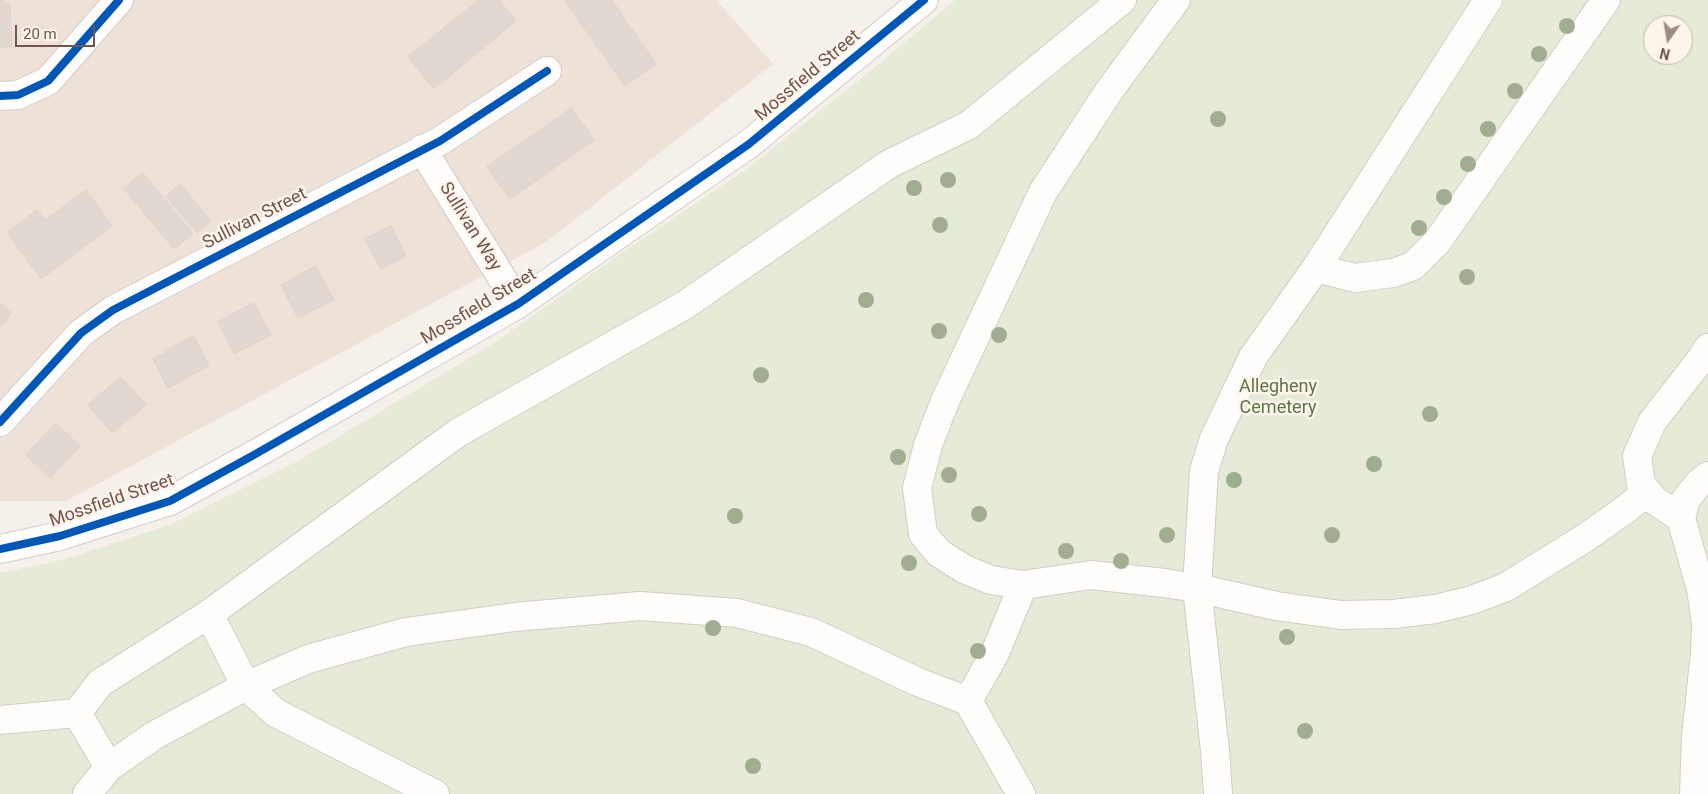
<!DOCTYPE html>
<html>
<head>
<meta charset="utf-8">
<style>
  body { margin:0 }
  #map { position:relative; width:1708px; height:794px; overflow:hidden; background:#f6f0ea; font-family:Roboto,sans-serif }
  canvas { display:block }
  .north { position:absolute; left:1643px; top:15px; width:50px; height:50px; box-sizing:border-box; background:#fdf4ec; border:1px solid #c5b4ac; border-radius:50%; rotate:193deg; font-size:14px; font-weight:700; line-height:20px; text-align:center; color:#72554d }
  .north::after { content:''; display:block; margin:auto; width:18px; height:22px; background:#a08b84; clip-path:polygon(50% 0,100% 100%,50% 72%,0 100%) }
  .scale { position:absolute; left:15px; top:25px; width:80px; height:22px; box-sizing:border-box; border:2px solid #72554d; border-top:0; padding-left:6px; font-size:15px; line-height:18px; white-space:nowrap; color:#72554d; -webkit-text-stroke:4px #fdf4ec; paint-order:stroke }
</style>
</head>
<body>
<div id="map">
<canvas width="1708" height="794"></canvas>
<div class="north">N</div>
<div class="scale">20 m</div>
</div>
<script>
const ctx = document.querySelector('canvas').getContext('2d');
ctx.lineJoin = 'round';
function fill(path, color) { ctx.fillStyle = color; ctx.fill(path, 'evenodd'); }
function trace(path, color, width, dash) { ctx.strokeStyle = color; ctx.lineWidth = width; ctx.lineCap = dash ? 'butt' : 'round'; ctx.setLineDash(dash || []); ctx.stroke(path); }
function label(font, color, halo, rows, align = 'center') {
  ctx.font = font + ' Roboto,sans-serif'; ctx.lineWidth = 5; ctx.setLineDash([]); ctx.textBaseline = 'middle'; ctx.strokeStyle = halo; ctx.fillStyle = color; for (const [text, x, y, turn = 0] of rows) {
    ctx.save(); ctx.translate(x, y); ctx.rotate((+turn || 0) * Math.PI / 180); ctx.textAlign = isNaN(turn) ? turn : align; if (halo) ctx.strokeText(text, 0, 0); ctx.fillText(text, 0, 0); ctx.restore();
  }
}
fill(new Path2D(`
  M0,0H716L773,64L546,242L66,501H0Z`), '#eee2d8');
fill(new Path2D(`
  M955,0H1708V794H0V573L66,559L169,525L298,461L494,343L617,256L748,168L872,70ZM1653,25H1683V55H1653Z`), '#e5ebd6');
const building = new Path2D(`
  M0,0H4V4L10,3L12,47H0Z
  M479,0H499L516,21L434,89L408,57Z
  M565,0H612L656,64L625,86Z
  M572,108L594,140L510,199L487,167Z
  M143,173L193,234L174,249L124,189Z
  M180,184L211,221L197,233L166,197Z
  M86,190L112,226L41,279L7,232L37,210L45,220Z
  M391,226L406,256L381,269L365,239Z
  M316,266L334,300L298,318L281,285Z
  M0,303L12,313L0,327Z
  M254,303L271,335L234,354L218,322Z
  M194,336L209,366L168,388L153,359L166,353L165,351Z
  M121,377L146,405L112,433L88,405Z
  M56,423L80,446L50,478L26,455Z`);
fill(building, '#e2d8d2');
trace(building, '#ded3cd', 1);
const minor = new Path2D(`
  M0,96L18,95L48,81L119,0
  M422,149L518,304
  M1316,268L1355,278L1393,273L1413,266L1437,242L1606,0
  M0,422L81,333L113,310L440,141L547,71
  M1681,518L1654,500L1641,484L1637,456L1652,422L1701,359L1708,348
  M0,549L60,536L170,501L252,456L518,304L749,144L924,0
  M1023,585L991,580L964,569L939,553L923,534L917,488L928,445L945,401L1043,192L1109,91L1176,0
  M209,614L459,432L685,305L889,164L969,125L1122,0
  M968,701L995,653L1023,585L1091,575L1164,583L1197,588L1276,606L1341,615L1394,614L1435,609L1472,600L1506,587L1585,538L1626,509L1647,492
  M77,713L109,767
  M0,720L77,713L100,683L209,614L246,686L276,713L435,794
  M87,794L109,767L155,735L246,686L308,659L406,632L515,617L640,606L737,613L811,632L918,682L968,701L1021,794
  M1218,794L1215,751L1197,588L1204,471L1214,439L1253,357L1316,268L1488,0
  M1694,794L1696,737L1705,653L1706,623L1701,589L1681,518L1686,499L1700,482L1708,476`);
trace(minor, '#d4ccc7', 30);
trace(minor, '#fefdfc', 28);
trace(new Path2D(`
  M0,96L18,95L48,81L119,0
  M0,422L81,333L113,310L440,141L547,71
  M0,549L60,536L170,501L252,456L518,304L749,144L924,0`), '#0057b8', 8);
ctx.fillStyle = '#a1ad90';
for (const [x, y] of [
  [1567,26],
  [1539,54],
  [1515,91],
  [1218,119],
  [1488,129],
  [1468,164],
  [948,180],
  [914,188],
  [1444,197],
  [940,225],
  [1419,228],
  [1467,277],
  [866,300],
  [939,331],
  [999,335],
  [761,375],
  [1430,414],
  [898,457],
  [1374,464],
  [949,475],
  [1234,480],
  [979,514],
  [735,516],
  [1167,535],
  [1332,535],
  [1066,551],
  [1121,561],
  [909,563],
  [713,628],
  [1287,637],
  [978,651],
  [1305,731],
  [753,766]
]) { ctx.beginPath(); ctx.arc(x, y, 8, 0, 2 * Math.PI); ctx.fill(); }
label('18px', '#72554d', '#fdf4ec', [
  ["Mossfield Street",808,76,-40],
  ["Sullivan Street",255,219,-27],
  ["Sullivan Way",470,227,58],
  ["Mossfield Street",479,307,-31],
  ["Mossfield Street",112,501,-19]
]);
label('18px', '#5b7746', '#fdf4ec', [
  ["Allegheny",1278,387],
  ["Cemetery",1278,408]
]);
</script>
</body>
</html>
